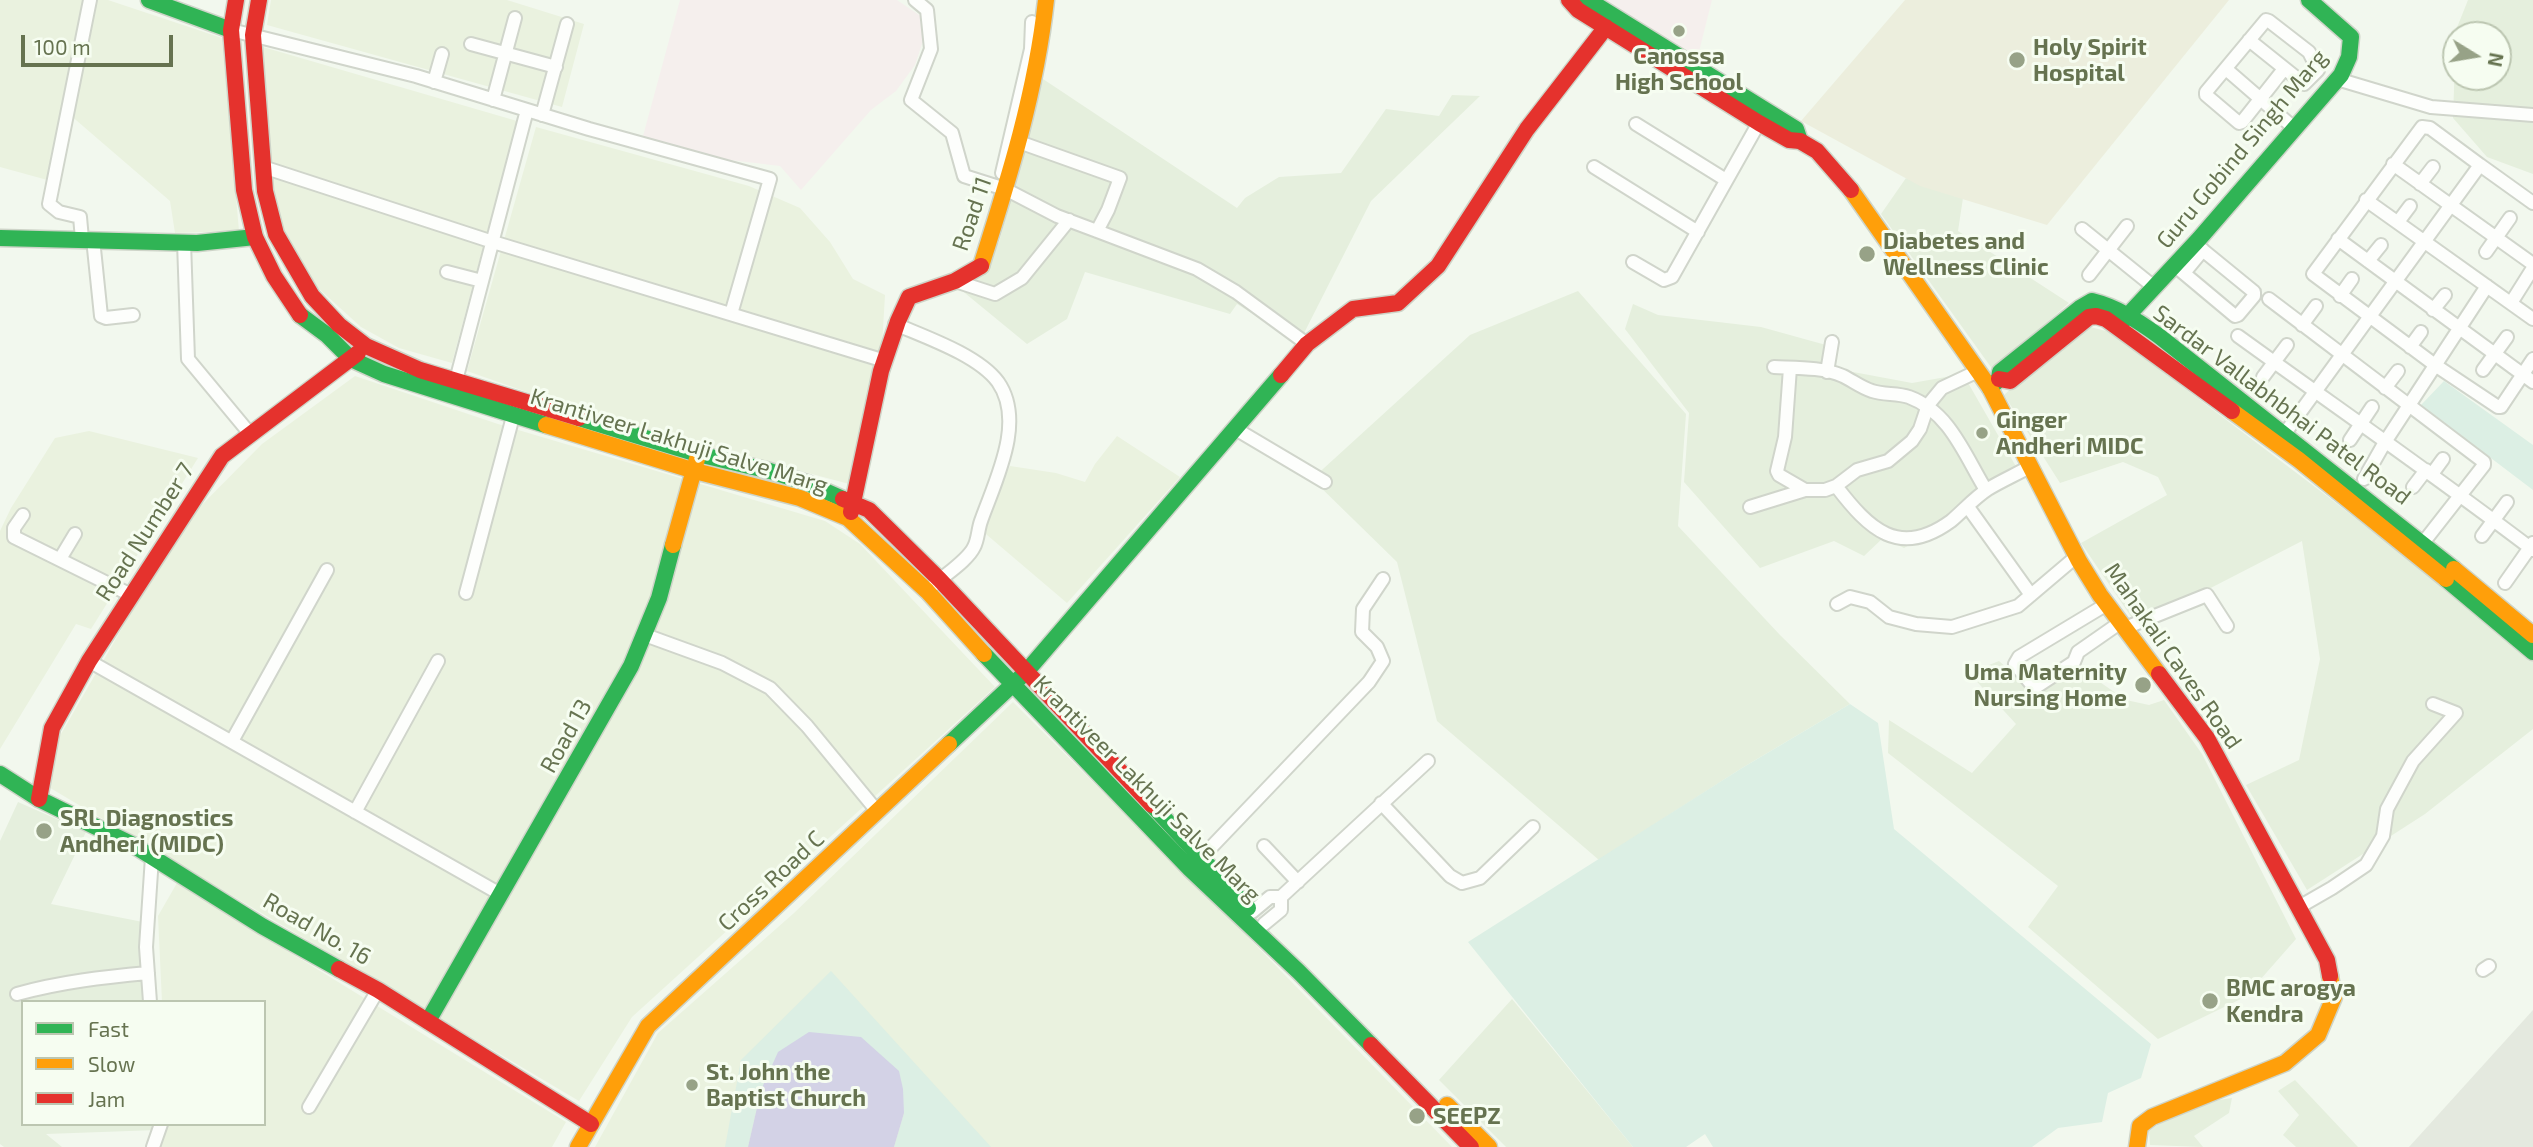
<!DOCTYPE html>
<html>
<head>
<meta charset="utf-8">
<style>
  body { margin:0 }
  #map { position:relative; width:2533px; height:1147px; overflow:hidden; background:#f2f8ee; font-family:"Exo 2",sans-serif }
  canvas { display:block }
  .legend { position:absolute; left:21px; top:1000px; width:245px; height:126px; box-sizing:border-box; background:#f6fdf1; border:2px solid #bcc6b1; margin:0; padding:9px 12px; list-style:none; font-size:21px; color:#667350 }
  .legend li { display:flex; align-items:center; gap:14px; height:35px }
  .legend b { width:35px; border:2px solid #bcc6b1 }
  .north { position:absolute; left:2442px; top:21px; width:70px; height:70px; box-sizing:border-box; background:#f6fdf1; border:2px solid #bcc6b1; border-radius:50%; rotate:101deg; font-size:19px; font-weight:700; line-height:28px; text-align:center; color:#667350 }
  .north::after { content:''; display:block; margin:auto; width:24px; height:32px; background:#97a287; clip-path:polygon(50% 0,100% 100%,50% 72%,0 100%) }
  .scale { position:absolute; left:21px; top:35px; width:152px; height:32px; box-sizing:border-box; border:4px solid #667350; border-top:0; padding-left:9px; font-size:21px; line-height:24px; white-space:nowrap; color:#667350; -webkit-text-stroke:5px #f6fdf1; paint-order:stroke }
</style>
</head>
<body>
<div id="map">
<canvas width="2533" height="1147"></canvas>
<ul class="legend">
<li><b style="height:9px;background:#30b455"></b>Fast</li>
<li><b style="height:9px;background:#ff9f0a"></b>Slow</li>
<li><b style="height:9px;background:#e5322d"></b>Jam</li>
</ul>
<div class="north">N</div>
<div class="scale">100 m</div>
</div>
<script>
const ctx = document.querySelector('canvas').getContext('2d');
ctx.lineJoin = 'round';
function fill(path, color) { ctx.fillStyle = color; ctx.fill(path, 'evenodd'); }
function trace(path, color, width, dash) { ctx.strokeStyle = color; ctx.lineWidth = width; ctx.lineCap = dash ? 'butt' : 'round'; ctx.setLineDash(dash || []); ctx.stroke(path); }
function label(font, color, halo, rows, align = 'center') {
  ctx.font = font + ' "Exo 2",sans-serif'; ctx.lineWidth = 6; ctx.setLineDash([]); ctx.textBaseline = 'middle'; ctx.strokeStyle = halo; ctx.fillStyle = color; for (const [text, x, y, turn = 0] of rows) {
    ctx.save(); ctx.translate(x, y); ctx.rotate((+turn || 0) * Math.PI / 180); ctx.textAlign = isNaN(turn) ? turn : align; if (halo) ctx.strokeText(text, 0, 0); ctx.fillText(text, 0, 0); ctx.restore();
  }
}
fill(new Path2D(`
  M2468,0H2533V174L2487,157L2453,118L2456,30ZM2456,35H2498V77H2456Z
  M1043,79L1237,208L1245,198L1279,177L1341,173L1386,109L1439,116L1452,95L1480,96L1371,201L1299,343L1237,304L1230,314L1085,272L1067,319L1027,344L960,289L999,242Z
  M1906,178L1963,198L1958,231L2069,303L1993,370L1881,214Z
  M1578,291L1686,414L1678,526L1780,635L1850,704L1742,768L1599,860L1437,721L1397,562L1312,479L1470,335Z
  M1633,304L1658,315L1761,327L1826,345L1837,369L1912,383L1963,374L2022,477L1904,548L1883,538L1864,556L1834,541L1760,568L1684,482L1689,413L1625,329Z
  M2082,325L2110,332L2327,496L2533,657V729L2425,814L2307,890L2246,785L2299,760L2320,659L2302,541L2199,594L2132,618L2081,543L2167,495L2158,477L2123,462L2060,483L2004,395Z
  M1999,661L2038,695L2072,663L2126,700L2149,705L2164,700L2202,754L2296,939L2245,997L2158,1039L2028,927L2058,886L1888,753L1889,720L1972,773L2016,724L1969,673Z
  M18,802L86,832L51,904L143,922L148,1002H23V1124H156L157,1130L46,1134L62,1147H4L0,1144V841Z
  M1512,999L1633,1147H1506L1439,1080Z
  M2295,1080L2358,1147H2296L2283,1135L2299,1115L2278,1091Z
  M2232,1098L2229,1113L2194,1136L2203,1147L2150,1145L2149,1131L2185,1105Z`), '#e5efdd');
fill(new Path2D(`
  M0,0H108L222,38L239,231L175,233L170,201L62,108L51,181L0,167Z
  M271,0H507L584,24L562,107L267,25Z
  M263,47L517,121L452,363L399,348L361,327L317,287L282,231L269,176Z
  M536,127L749,186L800,208L830,242L853,279L885,295L881,363L853,485L598,417L467,371Z
  M355,376L498,424L825,521L860,544L995,687L632,1017L579,1101L35,779L181,526L262,444Z
  M89,431L198,458L91,629L76,624L0,749V531L11,508L55,438Z
  M1117,436L1180,477L1067,603L980,529L1010,466L1056,473L1085,482L1095,464Z
  M1013,702L1244,933L1452,1147H595L658,1033L794,913Z
  M177,883L566,1122L552,1147H154L161,1124H264V1002H162L158,916Z`), '#eaf2df');
fill(new Path2D(`
  M2533,1010V1147H2409Z`), '#e4e9df');
fill(new Path2D(`
  M680,0H897L922,17L924,38L915,65L896,91L871,110L801,190L780,166L722,159L643,136Z
  M1603,0H1712L1698,56L1609,5Z`), '#f5efed');
fill(new Path2D(`
  M1905,0H2229L2047,225L1920,186L1801,121Z`), '#eceedd');
fill(new Path2D(`
  M2444,381L2533,445V490L2421,405Z
  M1850,704L1878,723L1894,829L2151,1044L2141,1078L2108,1093L2102,1122L2058,1128L2032,1147H1713L1705,1134L1686,1147H1633L1468,942L1742,768Z
  M831,971L991,1147H894L904,1113L761,1090L748,1147H725L741,1060Z`), '#dcefe4');
fill(new Path2D(`
  M809,1032L861,1037L899,1071L903,1089L904,1113L894,1147H748L761,1090L778,1052Z`), '#d3d2e6');
const street = new Path2D(`
  M915,0L927,10L931,49L911,100L952,133L964,176L1005,189L1057,216L1097,231
  M231,30L416,76L589,129L770,179L731,314
  M2249,40L2304,84L2318,70L2309,52L2269,21L2266,20L2206,92V95L2239,123L2242,122L2284,69
  M471,44L556,67
  M2226,69L2294,128
  M2337,79L2431,107L2533,115
  M434,82L442,54
  M493,100L515,18
  M542,115L567,24
  M1636,124L1726,180
  M1019,142L1120,178L1108,210L1097,231L1197,269L1236,292L1307,344
  M2393,164L2533,264
  M2480,165L2430,128L2422,127L2313,274L2435,365L2498,407H2501L2533,359
  M263,167L493,242L885,361
  M1594,167L1698,232
  M1002,173L1031,49L1032,22
  M2420,184L2433,167
  M2366,200L2533,319
  M2398,222L2410,206
  M2082,229L2154,287
  M82,239L80,217L59,212L49,204L90,0
  M93,239L101,316L106,318L133,315
  M2338,239L2533,382
  M184,242L188,359L251,435
  M2486,252L2510,218
  M2368,261L2381,245
  M1633,262L1664,280L1672,277L1761,119
  M2174,265L2235,316L2238,315L2254,296V292L2194,243
  M447,272L482,281
  M2184,273L2203,250
  M2089,275L2127,226
  M955,281L995,294L1022,278L1069,220
  M2340,296L2352,279
  M2269,299L2484,462V465L2419,548
  M2511,303L2533,268
  M2433,310L2445,295
  M895,324C925,337 978,355 998,382C1026,422 995,481 981,521C978,529 978,540 974,547C968,560 946,574 935,584
  M2302,325L2316,306
  M2238,336C2336,407 2436,476 2533,550
  M2410,347L2421,332
  M1774,367C1796,368 1823,367 1843,376C1853,381 1862,388 1872,391C1884,395 1897,393 1909,397C1950,412 1965,456 1986,490
  M1790,368L1785,437L1777,471L1779,475L1805,490
  M2483,370L2507,337
  M1827,372L1832,342
  M2263,377L2287,345
  M454,388L527,110
  M2385,388L2398,371
  M1234,428L1325,482
  M2280,440L2480,165L2533,203
  M2350,440L2372,407
  M2432,474L2443,459
  M2364,479L2385,442L2487,286
  M1836,486C1869,529 1899,559 1951,521C1963,511 1974,498 1988,489C2001,481 2017,474 2031,466
  M2413,487L2426,470
  M1750,507L1805,490H1825L1836,486L1857,470L1888,461L1912,441L1920,429L1928,405L1942,388L1978,371
  M1968,507L2031,595
  M23,515L14,528V537L131,595
  M2482,536L2507,502
  M60,559L75,534
  M2505,583L2533,543
  M466,593L515,409
  M1837,604L1850,597L1870,602L1889,617L1916,624L1952,627L2018,606L2077,556
  M2107,604L2019,657L2015,664L2032,685L2036,687L2074,662L2078,652L2121,622
  M2125,628L2207,595L2227,626
  M645,635L722,663L770,688L807,726L877,811
  M89,661L502,895
  M232,741L327,570
  M1381,803L1450,876L1462,883L1480,878L1533,827
  M355,812L438,661
  M1264,846L1298,882
  M1200,859L1369,682L1383,661L1377,647L1362,632L1363,609L1383,579
  M2299,907L2332,888L2366,865L2383,836L2387,809L2413,761L2456,713L2433,704
  M1252,912L1270,897H1281
  M1264,924L1281,910V897L1428,761
  M2483,970L2489,966
  M17,994C60,982 104,977 148,973
  M150,1002L146,947L152,857
  M309,1107L378,990
  M153,1147L161,1124`);
const fast = new Path2D(`
  M149,0L231,30
  M1588,0L1796,129L1800,141
  M0,238L197,243L255,237
  M300,315L327,335L351,359L384,374L546,425
  M2119,325L2199,239L2341,75L2349,57L2351,37L2309,0
  M1990,388L1999,379L2000,372L2080,308L2092,301C2117,307 2138,321 2159,336L2454,569
  M579,418L698,454L770,471L807,483L843,499
  M2446,579L2533,652
  M984,654L1190,869L1299,972L1371,1045
  M949,744L1026,672L1281,375
  M0,774L39,799L133,845L262,926L339,969
  M1152,805L1248,908
  M428,1021L631,666L659,598L673,545`);
const slow = new Path2D(`
  M1851,190L1990,388L2079,561L2100,595L2159,674
  M981,266C1009,178 1036,92 1046,0
  M2232,411L2299,460L2446,579
  M546,425L695,471L800,498L848,518L927,591L984,654
  M673,545L697,459
  M2454,569L2533,635
  M1447,1105L1489,1147
  M578,1147L648,1026L949,744
  M2137,1147L2140,1126L2152,1117L2285,1063L2318,1035L2334,997L2330,976`);
const jam = new Path2D(`
  M236,0L231,30L244,190L255,237L274,276L300,315
  M259,0L253,35L265,191L276,234L312,296L339,325L366,346L420,370L579,418
  M1569,0L1578,10L1759,123L1789,140L1800,141L1817,151L1851,190
  M1281,375L1307,344L1353,309L1398,303L1438,266L1527,129L1606,27
  M1999,379L2010,381L2089,317L2096,316L2106,319L2232,411
  M843,499L869,510L940,580L1152,805
  M851,512L881,371L898,321L909,297L955,281L981,266
  M2159,674L2207,738L2327,960L2330,976
  M39,799L52,728L89,661L222,456L358,353
  M339,969L378,990L591,1124
  M1371,1045L1471,1147`);
trace(street, '#d0d5cb', 16);
trace(fast, '#ced4c8', 19);
trace(slow, '#ced4c8', 19);
trace(jam, '#ced4c8', 19);
trace(street, '#fdfefc', 12);
trace(fast, '#30b455', 16);
trace(slow, '#ff9f0a', 16);
trace(jam, '#e5322d', 16);
for (const [x, y, r, color] of [
  [1679,31,7,"#97a287"],
  [2017,60,9,"#97a287"],
  [1867,254,9,"#97a287"],
  [1982,433,7,"#97a287"],
  [2143,685,9,"#97a287"],
  [44,831,9,"#97a287"],
  [2210,1001,9,"#97a287"],
  [692,1085,7,"#97a287"],
  [1417,1116,9,"#97a287"]
]) { const dot = new Path2D(); dot.arc(x, y, r, 0, 2 * Math.PI); ctx.fillStyle = color; ctx.fill(dot); trace(dot, '#f6fdf1', 2.5); }
label('bold 23px', '#667350', '#f6fdf1', [
  ["Holy Spirit",2033,47],
  ["Hospital",2033,73],
  ["Canossa",1679,56,"center"],
  ["High School",1679,82,"center"],
  ["Diabetes and",1883,241],
  ["Wellness Clinic",1883,267],
  ["Ginger",1996,420],
  ["Andheri MIDC",1996,446],
  ["Uma Maternity",2127,672,"right"],
  ["Nursing Home",2127,698,"right"],
  ["SRL Diagnostics",60,818],
  ["Andheri (MIDC)",60,844],
  ["BMC arogya",2226,988],
  ["Kendra",2226,1014],
  ["St. John the",706,1072],
  ["Baptist Church",706,1098],
  ["SEEPZ",1433,1116]
], 'left');
label('23px', '#667350', '#f6fdf1', [
  ["Guru Gobind Singh Marg",2242,149,-50],
  ["Road 11",972,214,-71],
  ["Sardar Vallabhbhai Patel Road",2282,405,37],
  ["Krantiveer Lakhuji Salve Marg",679,441,17],
  ["Road Number 7",145,532,-57],
  ["Mahakali Caves Road",2173,656,55],
  ["Road 13",566,736,-61],
  ["Krantiveer Lakhuji Salve Marg",1147,789,45],
  ["Cross Road C",771,881,-43],
  ["Road No. 16",317,929,30]
]);
</script>
</body>
</html>
